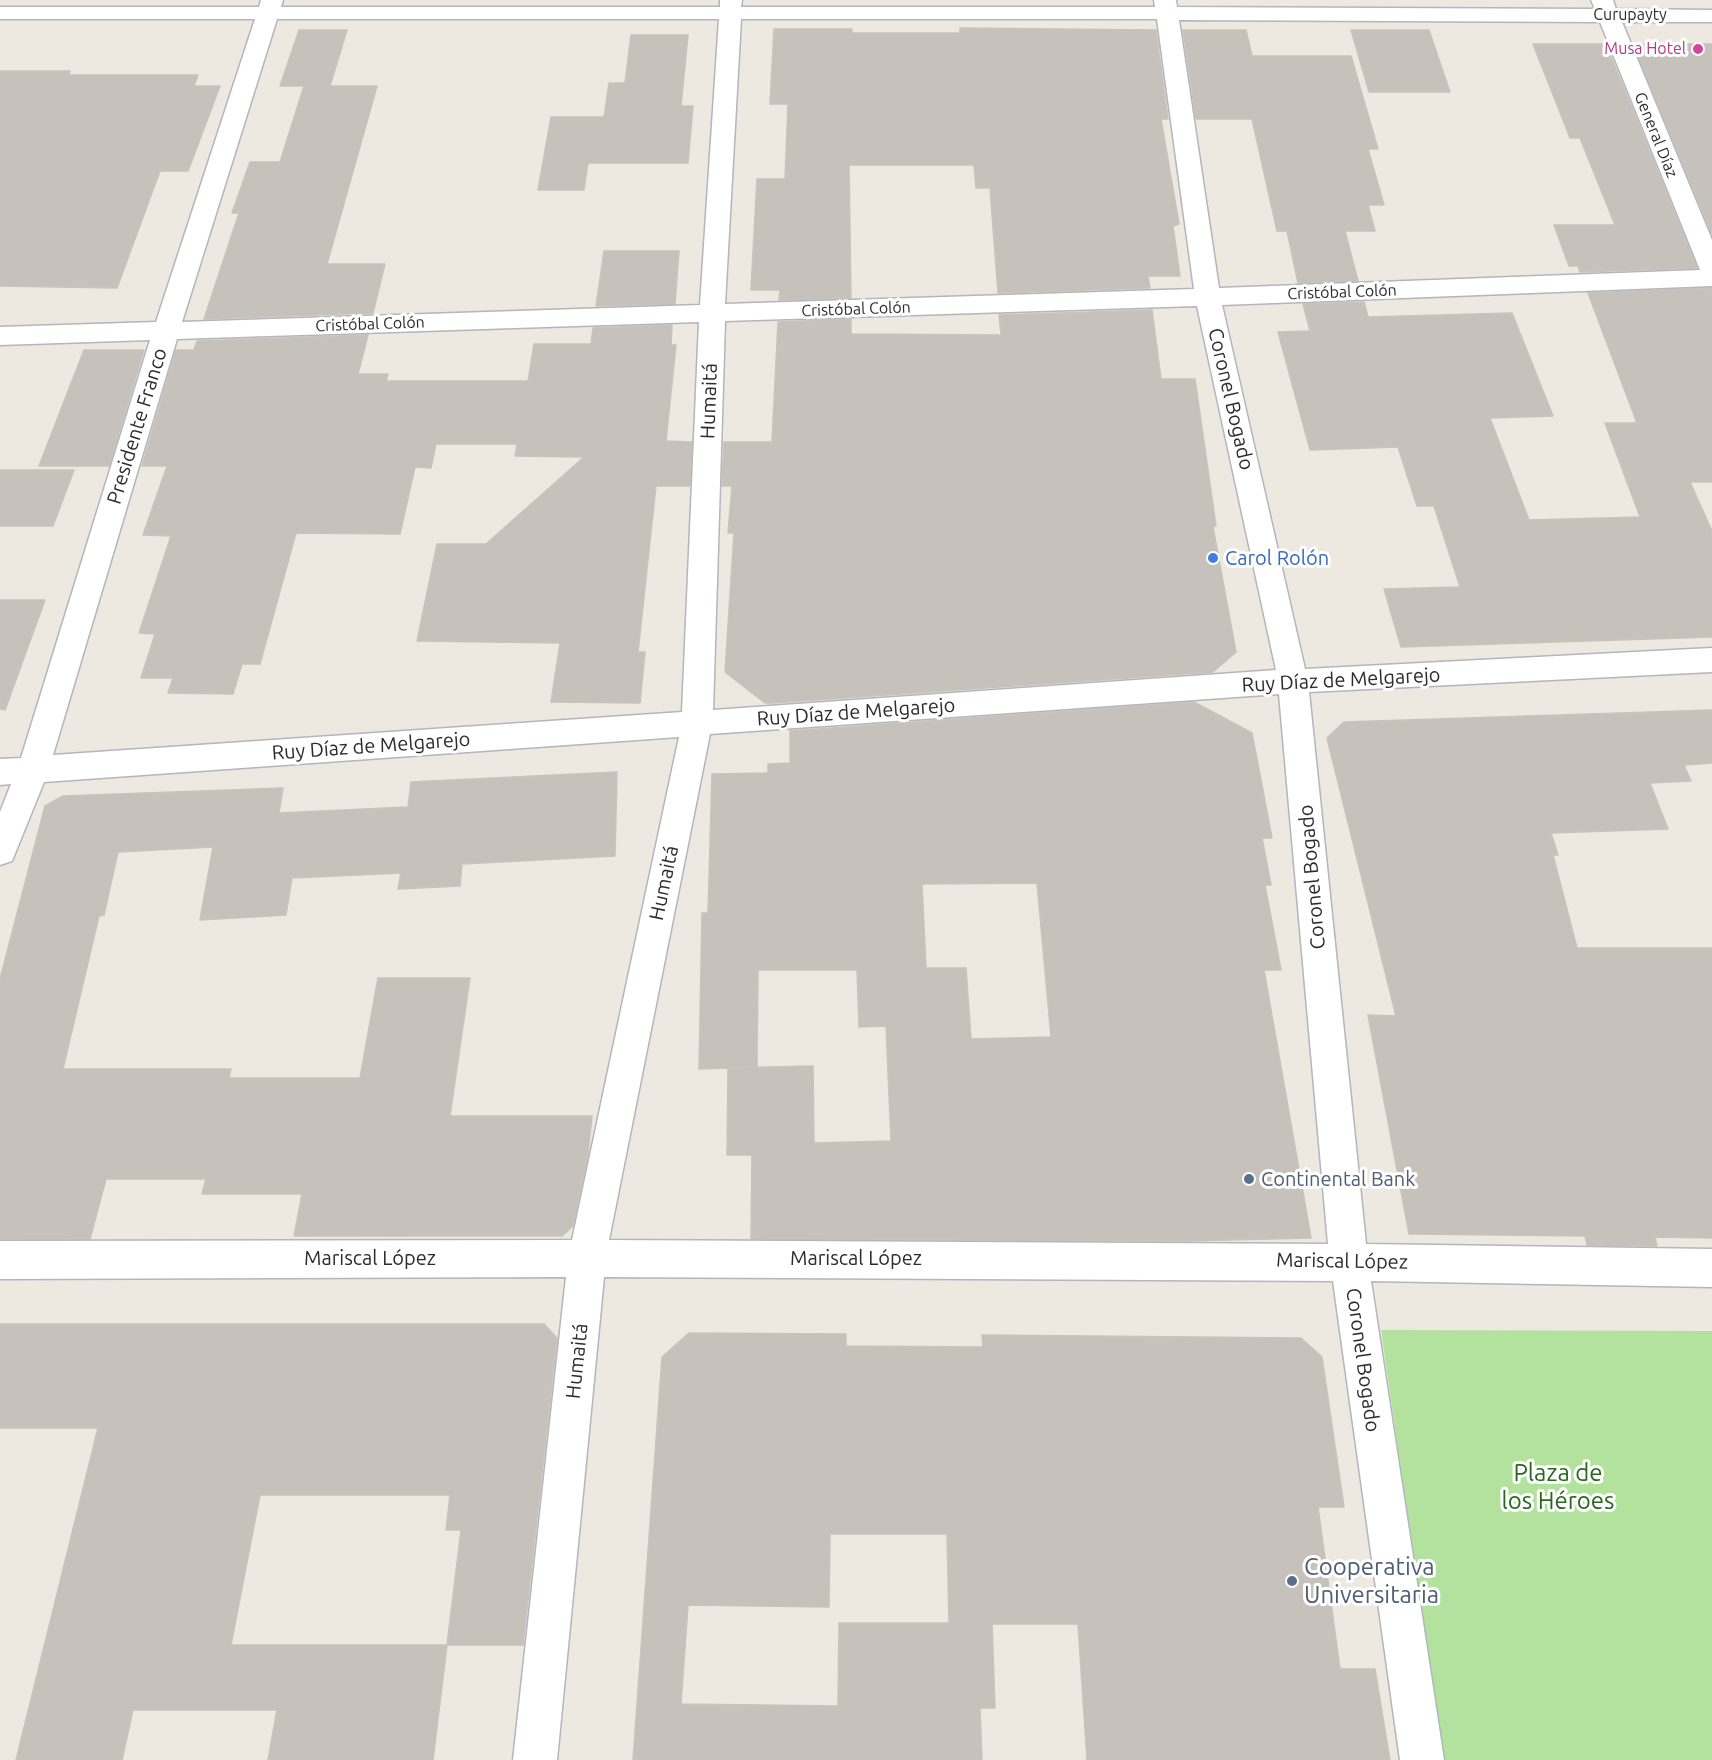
<!DOCTYPE html>
<html>
<head>
<meta charset="utf-8">
<style>
  body { margin:0 }
  canvas { display:block; background:#ede8e0 }
</style>
</head>
<body>
<canvas width="1712" height="1760"></canvas>
<script>
const ctx = document.querySelector('canvas').getContext('2d');
ctx.lineJoin = 'round';
function fill(path, color) { ctx.fillStyle = color; ctx.fill(path, 'evenodd'); }
function trace(path, color, width, dash) { ctx.strokeStyle = color; ctx.lineWidth = width; ctx.lineCap = dash ? 'butt' : 'round'; ctx.setLineDash(dash || []); ctx.stroke(path); }
function label(font, color, halo, rows, align = 'center') {
  ctx.font = font + ' Ubuntu,sans-serif'; ctx.lineWidth = 6; ctx.setLineDash([]); ctx.textBaseline = 'middle'; ctx.strokeStyle = halo; ctx.fillStyle = color; for (const [text, x, y, turn = 0] of rows) {
    ctx.save(); ctx.translate(x, y); ctx.rotate((+turn || 0) * Math.PI / 180); ctx.textAlign = isNaN(turn) ? turn : align; if (halo) ctx.strokeText(text, 0, 0); ctx.fillText(text, 0, 0); ctx.restore();
  }
}
fill(new Path2D(`
  M1381,1330L1712,1331V1760H1443Z`), '#b3e29e');
const building = new Path2D(`
  M960,28L1156,30L1168,119H1161L1179,224L1173,226L1180,276H1148L1150,288L998,293L990,188H976L974,165H849L851,298L779,300L780,290H751L757,179H785L788,104H770L774,29H852V33H960Z
  M299,30H347L330,86H377L327,264H385L373,313L204,319L239,213H232L250,162H280L304,86H280Z
  M1183,30H1246L1252,56H1351L1378,149H1368L1384,205H1368L1375,231H1345L1358,281L1298,283L1287,231H1277L1252,119H1196Z
  M1351,30H1429L1450,92H1369Z
  M631,35H688L681,106H693L688,163H588L584,190H538L551,117H604L609,83H625Z
  M1533,44H1606L1697,268L1580,272L1578,266H1569L1554,225H1615L1580,138H1570Z
  M1633,44H1712V234Z
  M0,71H70L69,75H198L194,86H220L188,171H160L117,288L0,286Z
  M604,251H679L675,304L596,306Z
  M1712,288V482H1690L1712,531V637L1401,647L1384,589L1460,587L1434,506H1417L1398,447L1310,450L1278,332L1310,331L1303,304L1364,302L1368,317L1512,313L1553,416L1490,418L1529,520L1640,517L1605,423H1637L1588,293Z
  M1152,310L1161,379H1195L1216,526L1213,527L1236,652L1213,672L773,703H765L725,672L734,533H728L732,486H722L724,442H772L778,322L851,319V334L1001,335L999,315Z
  M672,325L671,345H676L666,441L692,442L690,486H656L638,652H645L640,703L551,702L560,643L417,641L437,544H486L584,457L515,456L517,444H436L431,468L415,467L400,534L296,533L260,664H242L233,694L168,693L173,678H141L155,634L139,633L171,536L143,535L167,466H142L176,350H194L197,341L368,335L358,374H388L386,381H528L534,344H591L593,328Z
  M84,350H144L109,466H39Z
  M0,470H74L53,526H0Z
  M0,600H45L5,710L0,709Z
  M1194,702L1252,733L1272,838H1262L1271,885H1265L1281,970H1264L1311,1238L1186,1241L751,1239L752,1155H727L728,1068L699,1069L702,913H708L712,774L768,773V764L790,763V731ZM1037,883L1051,1037L971,1039L966,968H926L922,884ZM758,970H857L859,1027L886,1026L891,1141L814,1143L813,1066L728,1068L757,1067Z
  M1712,710V763L1684,765L1691,781L1650,783L1668,829L1551,833L1558,855H1553L1577,948H1712V1238L1655,1237L1657,1246L1587,1245L1585,1236L1409,1234L1368,1015L1396,1016L1327,738L1344,722Z
  M617,772L615,856L462,864L460,886L398,889L401,873L292,878L286,915L200,920L213,847L118,852L104,915L99,916L63,1069H231L229,1078H360L378,978H470L450,1116H592L588,1154L573,1226L562,1236H294L302,1194H202L206,1179H106L90,1239H0V979L45,806L63,796L283,788L279,813L408,807L411,782Z
  M0,1324H544L557,1338L523,1645H447L433,1760H268L277,1710H133L122,1760H16L98,1428H0ZM260,1495H450L446,1530H461L447,1645H231Z
  M689,1333L846,1334V1346L983,1347L982,1335L1301,1338L1322,1357L1344,1507H1318L1340,1669H1375L1390,1760H1087L1078,1624H992L995,1708H980L982,1760H633L662,1357ZM830,1534H947L949,1623H839L838,1706L681,1704L688,1605L829,1607Z`);
fill(building, '#c6c2bb');
trace(building, '#c9c4b9', 1.5);
const street = new Path2D(`
  M261,0H283L281,7H720V0H742L741,7H1155L1154,0H1176L1177,7L1595,9L1591,0H1613L1616,9L1712,10V22H1622L1712,240V286L1222,305L1305,669L1712,648V672L1309,692L1366,1244L1712,1249V1287L1371,1281L1444,1760H1400L1333,1281L604,1277L557,1760H513L566,1277L0,1279V1241L572,1240L679,737L44,782L12,861L0,865V812L11,784L0,785V759L21,758L150,340L0,345V327L156,322L255,19H0V7H259ZM277,19H719L700,305L182,322ZM741,19H1157L1194,289L725,304ZM1179,20L1600,22L1700,270L1219,288ZM1197,306L1276,670L713,710L725,321ZM699,322L682,712L53,755L177,339ZM1279,694L1328,1244L609,1240L710,734Z`);
trace(street, '#b3b5bf', 3);
fill(street, '#fff');
for (const [x, y, r, color] of [
  [1698,49,6,"#d1479c"],
  [1213,558,6,"#3f7fe0"],
  [1249,1179,6,"#5c6f8a"],
  [1292,1581,6,"#5c6f8a"]
]) { const dot = new Path2D(); dot.arc(x, y, r, 0, 2 * Math.PI); ctx.fillStyle = color; ctx.fill(dot); trace(dot, '#fff', 2); }
label('16px', '#2c2c2c', '#fff', [
  ["Curupayty",1630,15],
  ["General Díaz",1656,135,68],
  ["Cristóbal Colón",1342,292,-2],
  ["Cristóbal Colón",856,309,-2],
  ["Cristóbal Colón",370,324,-2]
]);
label('16px', '#b23c85', '#fff', [
  ["Musa Hotel",1686,49]
], 'right');
label('20px', '#2c2c2c', '#fff', [
  ["Coronel Bogado",1231,399,77],
  ["Humaitá",709,401,-88],
  ["Presidente Franco",137,426,-73],
  ["Ruy Díaz de Melgarejo",1341,680,-3],
  ["Ruy Díaz de Melgarejo",856,712,-4],
  ["Ruy Díaz de Melgarejo",371,746,-4],
  ["Coronel Bogado",1312,877,-95],
  ["Humaitá",664,883,-78],
  ["Mariscal López",370,1258],
  ["Mariscal López",856,1258],
  ["Mariscal López",1342,1261,1],
  ["Coronel Bogado",1363,1360,82],
  ["Humaitá",577,1361,-84]
]);
label('20px', '#366cbe', '#fff', [
  ["Carol Rolón",1225,558]
], 'left');
label('20px', '#4e5e75', '#fff', [
  ["Continental Bank",1261,1179]
], 'left');
label('24px', '#2a691d', '#fff', [
  ["Plaza de",1558,1473],
  ["los Héroes",1558,1501]
]);
label('24px', '#4e5e75', '#fff', [
  ["Cooperativa",1304,1567],
  ["Universitaria",1304,1595]
], 'left');
</script>
</body>
</html>
